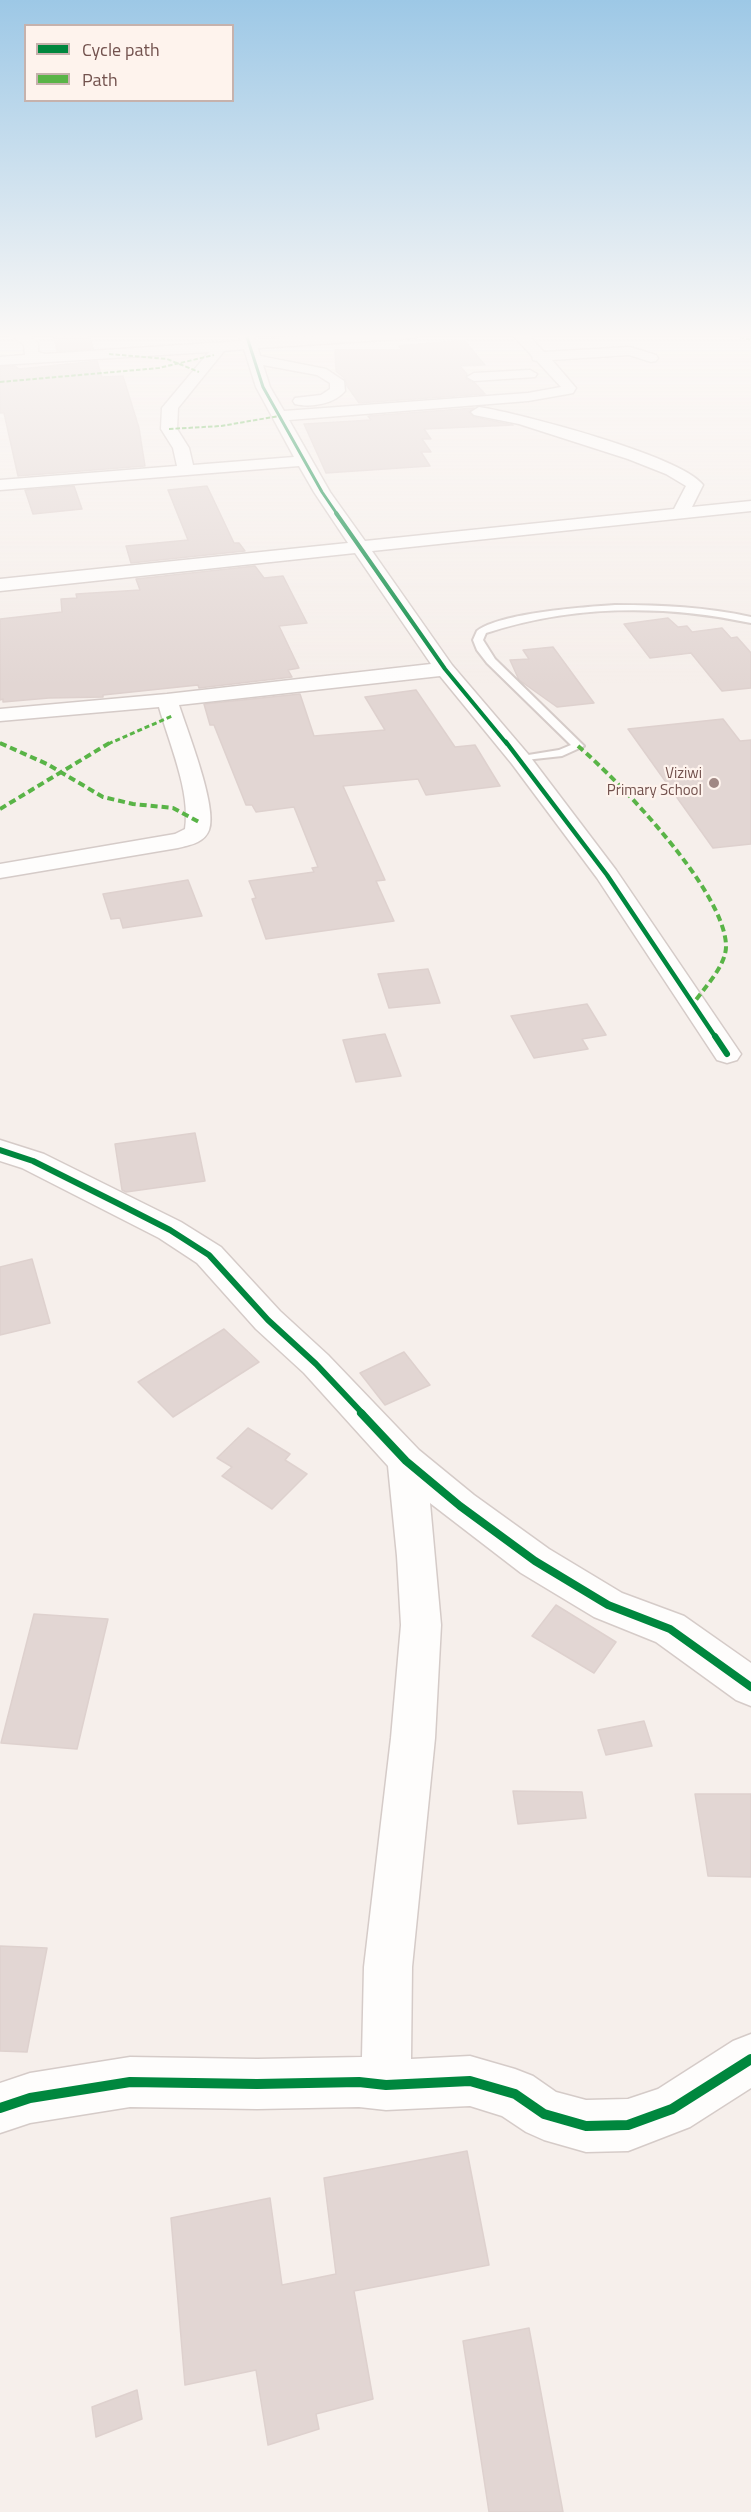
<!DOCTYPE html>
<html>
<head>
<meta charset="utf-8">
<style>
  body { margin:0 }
  #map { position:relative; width:751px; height:2512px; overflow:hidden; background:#f6efeb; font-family:"Titillium Web",sans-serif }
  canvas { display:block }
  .legend { position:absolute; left:24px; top:24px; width:210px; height:78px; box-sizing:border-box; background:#fef3ed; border:2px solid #c6b2ad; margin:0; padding:8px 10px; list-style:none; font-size:18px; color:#72514d }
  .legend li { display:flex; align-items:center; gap:12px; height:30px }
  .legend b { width:30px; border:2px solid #c6b2ad }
</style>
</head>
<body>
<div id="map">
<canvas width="751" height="2512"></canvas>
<ul class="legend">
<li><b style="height:8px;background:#00873e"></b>Cycle path</li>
<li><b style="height:8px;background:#59b447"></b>Path</li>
</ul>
</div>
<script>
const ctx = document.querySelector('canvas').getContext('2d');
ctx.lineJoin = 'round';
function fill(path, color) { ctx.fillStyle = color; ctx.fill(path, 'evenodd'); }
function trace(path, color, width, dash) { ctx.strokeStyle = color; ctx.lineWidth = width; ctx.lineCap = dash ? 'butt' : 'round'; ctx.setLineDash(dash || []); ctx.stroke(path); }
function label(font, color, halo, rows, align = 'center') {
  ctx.font = font + ' "Titillium Web",sans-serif'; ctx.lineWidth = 4.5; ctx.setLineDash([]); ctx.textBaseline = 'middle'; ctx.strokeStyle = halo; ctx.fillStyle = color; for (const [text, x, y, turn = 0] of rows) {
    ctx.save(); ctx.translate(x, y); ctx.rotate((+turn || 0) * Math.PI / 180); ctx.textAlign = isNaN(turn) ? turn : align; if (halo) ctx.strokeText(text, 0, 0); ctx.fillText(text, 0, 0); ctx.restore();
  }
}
const building = new Path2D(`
  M89,335L93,349L57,351L54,337Z
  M464,340L485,365L460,366L467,374L466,379L475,383L485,394L359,403L347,386L345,379L336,371L335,350H402L399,346Z
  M97,361L102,377L123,376L139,428L145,466L18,476L4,413H0V367L15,366L19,369Z
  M474,408L469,412L474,417L513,425L424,429L431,439H422L431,452H421L430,466L326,473L304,424L371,420L368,416Z
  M74,486L82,509L33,514L25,490Z
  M207,486L234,543H239L245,551L131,563L126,546L188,540L168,490Z
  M255,566L264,578L283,576L307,623L279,626L299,668L288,670L292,677L199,688L198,685L103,695V697L49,698L3,702V699L0,700V619L62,612L61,599L77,598L76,594L140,590L136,579Z
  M668,618L678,627L687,626L692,632L722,628L731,638L737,637L751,653V688L722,691L691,653L650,658L624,624Z
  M553,647L594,703L557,707L519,680L510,660L529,659L523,650Z
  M416,690L455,747L475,745L500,786L426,795L418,779L343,786L385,880L376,881L394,921L266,939L252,899L256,898L249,881L314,872L312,868L318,867L294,807L256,812L252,805H246L214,725H210L204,704L300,694L314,736L385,730L365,697Z
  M723,719L740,741L751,740V844L713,848L628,729Z
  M188,880L202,916L123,928L120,918L111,919L103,894Z
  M428,969L440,1003L389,1008L378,974Z
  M587,1004L606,1035L582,1039L588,1049L534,1058L511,1016Z
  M385,1034L401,1076L356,1082L343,1040Z
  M195,1133L205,1181L126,1192L122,1190L115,1144Z
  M32,1259L50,1323L0,1335V1267Z
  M224,1329L259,1362L173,1417L138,1382Z
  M404,1352L430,1385L385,1405L360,1373Z
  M248,1428L290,1454L285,1460L307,1474L272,1509L222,1476L232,1467L217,1458Z
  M556,1605L616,1642L594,1673L532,1636Z
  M34,1614L108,1619L77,1749L1,1743Z
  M644,1721L652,1746L606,1755L598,1730Z
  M513,1791L582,1792L586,1818L518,1824Z
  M695,1794H751V1877L708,1876Z
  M0,1946L47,1948L27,2052L0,2051Z
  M467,2151L489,2265L354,2291L373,2399L316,2414L319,2429L268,2445L256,2370L185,2385L171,2218L270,2198L282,2285L336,2274L324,2178Z
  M529,2328L563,2512H489L463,2341Z
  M137,2390L142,2419L96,2437L92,2407Z`);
fill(building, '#e2d6d3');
trace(building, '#ded1ce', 1.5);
const lane = new Path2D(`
  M615,605C662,605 706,607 751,617V623C664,604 571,605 486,633L483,640L495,659L584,746L562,756L516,761V757L559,750L571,745L487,663L477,650L473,640L477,631C500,613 584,607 615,605Z`);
const street = new Path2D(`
  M10,334H26L38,343V352L45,354L241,341L239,334H253L255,340L350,334H421L414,338L258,348L260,356L326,369L344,381L345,391C334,404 311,408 295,404L293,401L295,398L321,395L330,389V383L317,375L263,365L270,387L284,411L528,393L561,387L537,361L533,360L532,356L512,334H527L544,352L630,347L656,355L658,358L656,361L651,362L629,355L552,360L576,388L573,393L568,394L528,401L289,420L330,492L365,541L674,509L686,486L666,474L628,459L519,424L474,415L471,412L479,407C519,413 682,456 703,485L692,507L751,501V511L372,551L452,665L528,754L616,870L741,1054L737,1060L727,1063L717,1060L597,878L512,764L440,676L179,705C187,730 218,808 209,830C204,843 190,845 178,848L0,878V864L175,834L185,829C191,792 169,743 159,707L0,721V709L167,694L431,664L355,553L0,591V579L348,543L314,492L299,466L0,490V480L177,466L173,448L161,429L162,408L209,352L0,365V357L25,355L24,345ZM244,349L256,387L294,457L193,465L189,448L177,429L178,408L224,351Z
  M530,370L537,374L535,377L474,381L467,377L474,373Z
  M0,1140L44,1154L181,1222L221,1247L280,1311L328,1355L419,1450L474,1495L549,1549L622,1593L684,1616L751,1663V1706L736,1700L656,1642L594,1617L521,1573L430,1503L441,1625L435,1738L412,1967L411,2059L470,2056L515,2069L533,2076L556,2092L586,2100L628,2099L658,2089L733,2041L751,2034V2088L690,2127L628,2151L586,2152L544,2140L526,2132L502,2116L470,2106L386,2110L359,2107L257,2109L130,2107L30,2123L0,2133V2083L30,2073L130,2057L257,2059L362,2057L364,1967L391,1738L401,1625L397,1556L388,1466L304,1373L256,1329L197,1263L159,1238L22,1168L0,1161Z`);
trace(lane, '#d5cbc8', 4);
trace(street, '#d5cbc8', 3);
fill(lane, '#fefdfc');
fill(street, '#fefdfc');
trace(new Path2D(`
  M727,334L751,340
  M109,354L167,359L199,372
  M0,382L159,368L214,355
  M169,429L221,426L279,416`), '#59b447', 2, [4.5, 2]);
trace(new Path2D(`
  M0,743L2,744
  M108,744L172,716`), '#59b447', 3, [5, 3]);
trace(new Path2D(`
  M0,743L47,764L103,797L133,804L173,808L199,822
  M578,746C619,781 724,890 726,945C727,965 704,988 693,1004
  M0,809L111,742`), '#59b447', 4, [7, 4]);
trace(new Path2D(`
  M246,334L263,387L322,492L337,514`), '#00873e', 3);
trace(new Path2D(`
  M336,513L445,669L507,744`), '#00873e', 4);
trace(new Path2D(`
  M506,742L607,875L716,1038`), '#00873e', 4.5);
trace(new Path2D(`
  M715,1036L727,1054
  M0,1150L33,1161L117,1203L170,1230L209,1255L268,1320L316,1364L363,1414`), '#00873e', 6);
trace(new Path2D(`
  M361,1413L406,1461L460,1506L535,1561L608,1605L670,1629L751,1687`), '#00873e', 8);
trace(new Path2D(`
  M0,2108L30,2098L130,2082L257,2084L359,2082L386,2085L470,2081L515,2094L544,2114L586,2126L628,2125L672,2109L751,2059`), '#00873e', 10);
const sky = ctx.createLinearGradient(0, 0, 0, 686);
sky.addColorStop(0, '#9dc8e6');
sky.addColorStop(0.49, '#fbf8f6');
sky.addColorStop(1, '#fbf8f600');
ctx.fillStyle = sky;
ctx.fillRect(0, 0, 751, 686);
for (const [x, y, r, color] of [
  [714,783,6,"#a08884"]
]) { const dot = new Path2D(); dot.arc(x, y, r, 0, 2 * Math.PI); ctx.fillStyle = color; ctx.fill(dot); trace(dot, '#fef3ed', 2); }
label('15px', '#72514d', '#fef3ed', [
  ["Viziwi",702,774],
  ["Primary School",702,791]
], 'right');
</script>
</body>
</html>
